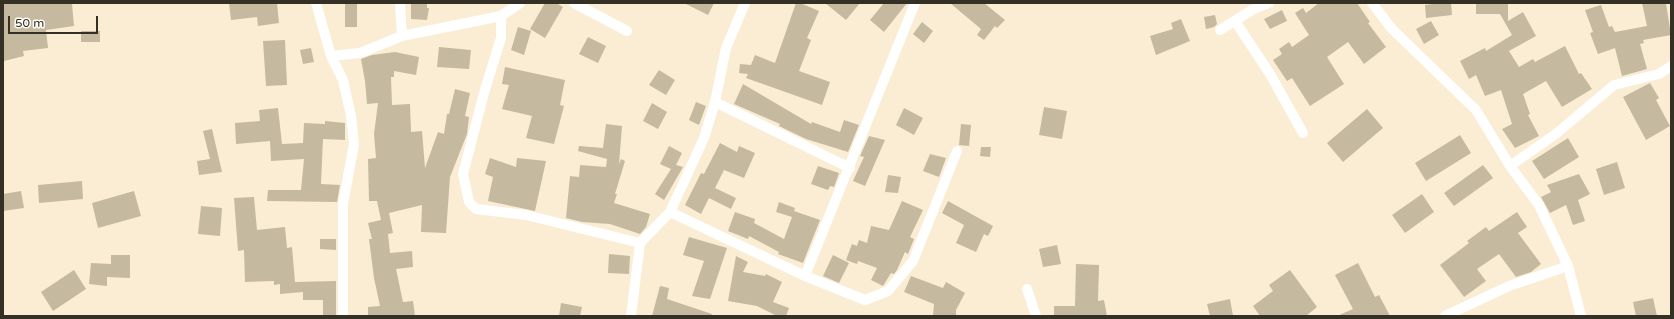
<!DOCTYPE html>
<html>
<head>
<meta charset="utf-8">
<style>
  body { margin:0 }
  #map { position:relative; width:1674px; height:319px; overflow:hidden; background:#faedd3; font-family:"Varela Round",sans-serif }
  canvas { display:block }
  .frame { position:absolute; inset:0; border:4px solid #353026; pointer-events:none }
  .scale { position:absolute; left:8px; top:16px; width:90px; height:18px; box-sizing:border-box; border:2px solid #353026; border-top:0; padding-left:5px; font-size:12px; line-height:14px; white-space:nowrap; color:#353026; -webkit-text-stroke:3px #fefcf6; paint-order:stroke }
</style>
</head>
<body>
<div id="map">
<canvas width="1674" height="319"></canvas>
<div class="frame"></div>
<div class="scale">50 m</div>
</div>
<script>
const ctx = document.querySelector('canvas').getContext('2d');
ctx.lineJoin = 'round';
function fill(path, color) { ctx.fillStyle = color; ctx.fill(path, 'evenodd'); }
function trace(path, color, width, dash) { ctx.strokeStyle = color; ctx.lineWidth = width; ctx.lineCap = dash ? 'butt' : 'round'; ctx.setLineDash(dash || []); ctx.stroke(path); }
fill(new Path2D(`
  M12,3L72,4L74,26L46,30L48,48L23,51L24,56L4,61L3,4Z
  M229,3H277L279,23L258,26L257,17L231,20Z
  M345,3H357V27H345Z
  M411,3H427V8H429L427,20L411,19Z
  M545,3H556L563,7L545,38L530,29Z
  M684,3H714L708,15Z
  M796,3H800L819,11L807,38L811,40L799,71L830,82L822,105L746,78L748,74L739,73L740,64L751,65L755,55L775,63Z
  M825,3H860L846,20Z
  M884,3H907L884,32L870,20Z
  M950,3H984L1005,20L997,28L995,26L984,40L977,35L981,29Z
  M1319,3H1357L1370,22L1368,23L1386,47L1364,64L1348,42L1327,57L1344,84L1310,106L1292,78L1287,81L1273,60L1282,54L1279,49L1289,42L1292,47L1309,35L1295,13L1303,8L1306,13Z
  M1441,3H1451L1452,15L1426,18L1425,5Z
  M1476,3H1508V21L1523,12L1536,36L1509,51L1519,67L1533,59L1535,62L1565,46L1579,74L1581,73L1592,89L1562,107L1546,81L1523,94L1530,114L1528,115L1539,136L1515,148L1502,129L1512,124L1501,90L1485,96L1476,75L1469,79L1460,61L1485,48L1486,51L1512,35L1500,14H1476Z
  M1642,3H1666L1671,35L1643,40L1644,43L1640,44L1647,69L1622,76L1615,48L1598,54L1590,33L1593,32L1585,10L1601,5L1609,27L1612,26L1615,32L1647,26Z
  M1282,10L1287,21L1270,29L1264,19Z
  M1215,15L1217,24L1214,27L1206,29L1204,17Z
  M1181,19L1190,41L1156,55L1150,36L1173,29L1171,23Z
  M1431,21L1439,35L1424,44L1416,29Z
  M922,22L933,31L924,43L913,34Z
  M518,27L531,31L524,55L511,50Z
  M81,31H100V42H81Z
  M588,37L606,46L598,63L579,54Z
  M285,40L287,85L266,86L263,41Z
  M439,47L471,50L469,69L437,67Z
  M311,48L314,62L303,64L300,50Z
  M395,52L419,57L416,75L394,71V77H391L392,105L410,104L411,132L422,131L425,168L438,132L444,134L447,114H449L455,89L470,93L465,116L469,117L467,134L450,177L446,233L421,232L422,205L389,213L393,233L388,234L390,253L412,251L413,267L396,269L403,302L413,301L415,316H368V307L380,306L374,278L369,239H372L368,223L381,220L377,201H369L368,159L376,158L374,134L378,103L367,104L365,81L361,59L372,55Z
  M505,67L565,80L560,105L564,106L554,144L526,138L532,116L502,109L509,85L502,84Z
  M659,70L675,80L666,95L649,85Z
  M1650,83L1659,98L1656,100L1670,126L1646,140L1623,97Z
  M743,84L811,124L812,122L840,132L844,120L859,125L848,152L806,139L779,126L780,124L734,104Z
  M696,102L706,106L699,125L689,120Z
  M652,103L667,112L658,129L643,121Z
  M1044,107L1067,111L1062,139L1039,135Z
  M278,108L282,144L303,143L304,123L325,124V121L345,123V140L323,139L321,184L340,185L337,202L267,201L268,190H301L304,159L271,161L270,141L236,144L235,123L260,121L259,110Z
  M904,108L923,118L914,135L896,125Z
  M1367,109L1383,128L1343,162L1327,143Z
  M606,124L622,126L619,164L621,159L625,161L615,194H617L614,203L650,214L646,227L640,234L610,224L582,222L566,218L570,176L579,177L580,165L606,167L607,159L578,151L579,146L603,148Z
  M961,124L971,125L969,146L959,145Z
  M212,129L222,172L199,175L197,161L210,159L203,131Z
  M1460,135L1471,153L1426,181L1415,163Z
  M869,136L885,140L865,186L853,181L864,157L860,156Z
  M1568,138L1579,157L1544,179L1532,161Z
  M720,143L737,152L739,146L755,153L744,178L724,170L715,188L736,198L731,209L709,198L701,214L685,205L701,173L704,174Z
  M669,146L682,153L676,165L683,167L664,200L655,194L671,169L660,164Z
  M981,147H991L990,157L980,156Z
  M930,154L946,158L939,177L923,171Z
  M490,158L516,167L517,158L546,161L535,211L488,201L493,177L485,174Z
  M1617,162L1625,188L1604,195L1596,169Z
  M1483,165L1493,178L1454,206L1444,193Z
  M818,166L839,173L834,187L830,186L828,190L811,184Z
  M1579,174L1590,194L1578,200L1585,221L1573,225L1566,205L1550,213L1541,197L1551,192L1547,185Z
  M888,175L901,177L898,193L885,192Z
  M82,181L83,199L39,203L38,185Z
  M21,191L24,208L3,211V194Z
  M134,191L141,216L98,228L92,203Z
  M1422,194L1434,212L1405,233L1392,215Z
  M254,197L257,230L285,227L287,248L292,247L295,282L336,281V316H323V300H303V292L280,294V284L274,285V281L245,282L244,250L238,251L234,198Z
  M902,201L923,210L910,237L914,239L908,254L905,252L897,270L894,274L891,273L883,286L871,280L877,268L858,261L857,264L846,260L852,244L857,246L859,240L867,243L871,226L889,230Z
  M948,201L993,226L988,236L984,234L976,252L956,243L964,225L942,213Z
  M779,202L795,208L794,211L820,220L803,263L778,254L779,252L749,236L748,239L728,231L735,212L755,219L754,223L784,239L792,217L776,212Z
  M201,206L222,208L220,236L198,234Z
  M1517,212L1527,227L1518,233L1541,264L1531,272L1516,277L1499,254L1477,269L1486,281L1464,297L1440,265L1469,243L1467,241L1486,227L1489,231Z
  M689,237L727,248L710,299L692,296L704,261L683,255Z
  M320,239H336V250L320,249Z
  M1057,245L1061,264L1043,267L1039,249Z
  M609,254L630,256L629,274L608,273Z
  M111,255H130V278L107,277V286L89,284L91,263L111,264Z
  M833,255L849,263L839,283L823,276Z
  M736,256L748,262L743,272L765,276L766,274L782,282L773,302L789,308L786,316H777L757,306L728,301Z
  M1358,263L1375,297L1379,295L1390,316H1337L1353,309L1335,275Z
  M1076,264L1099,265L1098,301L1104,300L1107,316H1054V306H1075Z
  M74,270L86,289L53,311L41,292Z
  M1290,270L1317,307L1306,316H1260L1253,306L1273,291L1269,285Z
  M911,276L943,288L946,282L965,293L956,310V316H933L934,304L904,292Z
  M660,286L669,288L667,299L712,314L711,316H652Z
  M1653,298L1657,316H1636L1633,302Z
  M1230,299L1233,316H1210L1207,304Z
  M561,303L582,307L580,316H559Z`), '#c5b99f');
trace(new Path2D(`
  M316,3L331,56L343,80L351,116L354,144L343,204V316
  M400,3L402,36
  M574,3L627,31
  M1372,3L1392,29L1476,110L1510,166L1539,205L1568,266L1581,316
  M501,16V38L484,93L463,174L469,202L476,209L526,215L640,243
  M1235,21L1270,74L1303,133
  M1220,30L1252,10L1269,3
  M331,56L360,53L402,36L501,16L520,3
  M715,102L850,168
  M1510,166L1557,133L1614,85L1659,74L1671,66
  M670,212L805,276L865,300L888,291L913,261L957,151
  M805,276L915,3
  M1027,289L1036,316
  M631,316L640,243L670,212L704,138L715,102L726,48L745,3
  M1445,316L1509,286L1568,266`), '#fff', 10);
</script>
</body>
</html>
